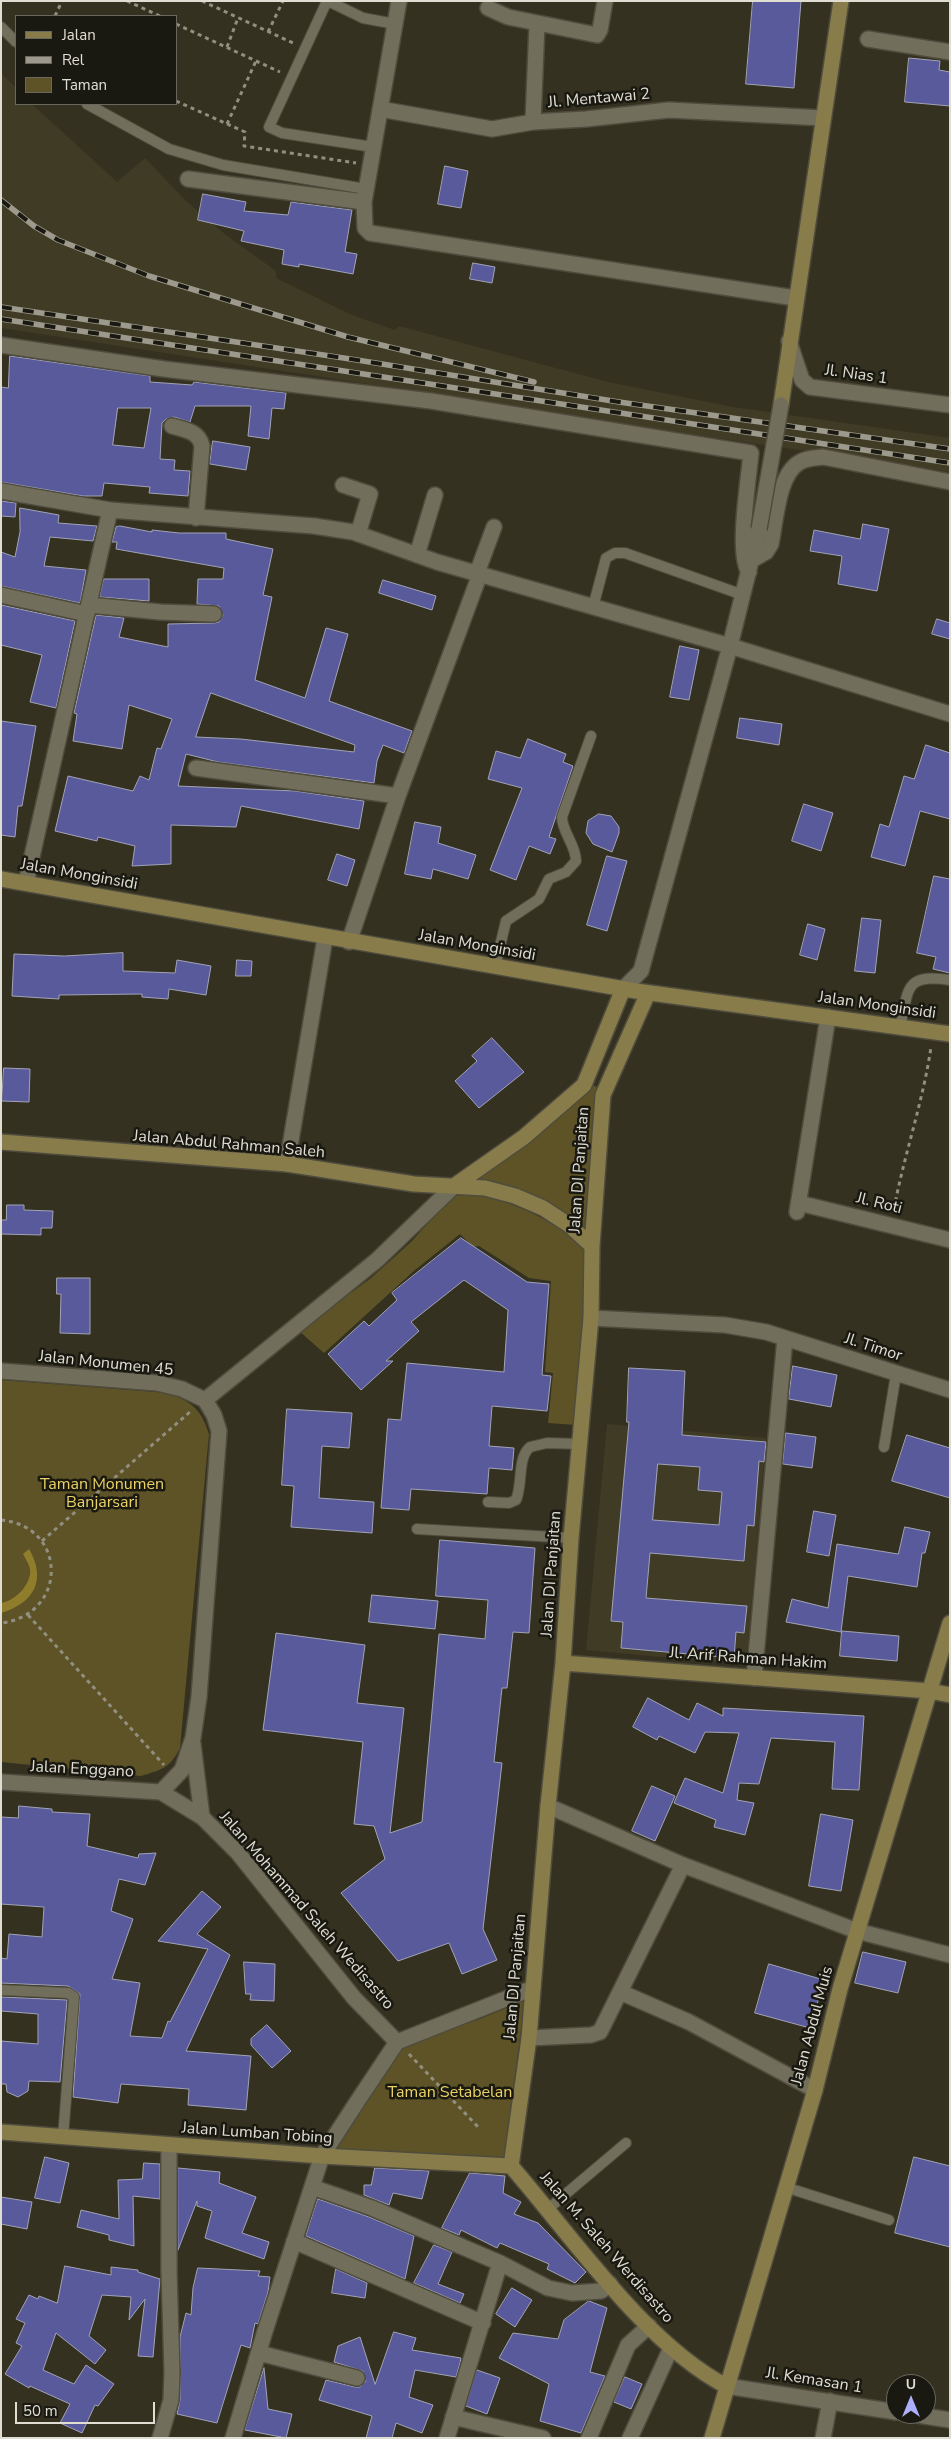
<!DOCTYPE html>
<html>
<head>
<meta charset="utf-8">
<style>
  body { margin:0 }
  #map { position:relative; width:951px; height:2439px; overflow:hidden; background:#353120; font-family:"Nunito Sans",sans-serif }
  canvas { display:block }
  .frame { position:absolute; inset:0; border:2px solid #e0ded3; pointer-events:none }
  .legend { position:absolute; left:15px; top:15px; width:162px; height:90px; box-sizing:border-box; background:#1a1911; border:1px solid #69685f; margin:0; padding:6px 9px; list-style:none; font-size:15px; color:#e0ded3 }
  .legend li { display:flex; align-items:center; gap:10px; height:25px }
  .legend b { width:25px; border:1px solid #69685f }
  .north { position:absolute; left:886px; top:2374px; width:50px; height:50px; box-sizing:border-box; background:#1a1911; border:1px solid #69685f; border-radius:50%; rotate:0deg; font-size:14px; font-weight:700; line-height:20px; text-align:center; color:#e0ded3 }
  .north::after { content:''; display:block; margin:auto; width:18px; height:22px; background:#acaffb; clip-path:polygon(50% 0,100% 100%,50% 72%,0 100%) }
  .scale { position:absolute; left:15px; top:2402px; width:140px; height:22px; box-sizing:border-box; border:2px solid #e0ded3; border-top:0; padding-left:6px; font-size:15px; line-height:18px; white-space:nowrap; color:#e0ded3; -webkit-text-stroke:4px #1a1911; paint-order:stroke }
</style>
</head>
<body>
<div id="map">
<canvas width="951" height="2439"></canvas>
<div class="frame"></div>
<ul class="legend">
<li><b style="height:6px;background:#877c4a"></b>Jalan</li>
<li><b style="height:6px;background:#9d9a8d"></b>Rel</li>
<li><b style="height:14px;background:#5d5327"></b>Taman</li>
</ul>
<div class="north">U</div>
<div class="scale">50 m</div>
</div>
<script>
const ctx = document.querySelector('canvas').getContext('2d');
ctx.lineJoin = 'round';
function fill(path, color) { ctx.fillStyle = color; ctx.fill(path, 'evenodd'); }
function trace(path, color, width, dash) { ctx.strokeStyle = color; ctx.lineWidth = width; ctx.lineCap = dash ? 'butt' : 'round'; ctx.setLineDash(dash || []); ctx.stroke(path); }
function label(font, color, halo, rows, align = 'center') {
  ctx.font = font + ' "Nunito Sans",sans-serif'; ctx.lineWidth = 5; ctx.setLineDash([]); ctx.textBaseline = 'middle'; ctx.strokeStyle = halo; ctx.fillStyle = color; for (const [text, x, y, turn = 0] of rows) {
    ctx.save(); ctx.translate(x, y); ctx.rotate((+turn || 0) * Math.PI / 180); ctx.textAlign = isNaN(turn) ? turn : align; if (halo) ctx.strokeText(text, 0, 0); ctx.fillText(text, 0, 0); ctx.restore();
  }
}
fill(new Path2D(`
  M1,73L16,88V104H32L117,182L145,158L185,200L226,235L276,271V278L352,315L395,330L399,326L608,382L733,407L950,438V472L518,409L513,406L1,328Z
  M607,1424L766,1438L746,1665L586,1650Z`), '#403b25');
fill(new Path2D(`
  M593,1085L599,1088L589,1237L569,1219L461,1184Z
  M456,1192C506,1197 550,1217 587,1250V1317L577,1425L548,1423L553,1373L545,1372L551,1281L529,1278L479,1246L473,1247L460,1234L415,1270L324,1353L299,1331L371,1278L411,1242Z
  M1,1380L169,1393C193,1403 201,1409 209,1434L180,1748C169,1769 163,1769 141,1776L1,1762Z
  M525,2000L504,2158L336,2149L398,2045L480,2019Z`), '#5d5327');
fill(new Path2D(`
  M29,1549C47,1580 34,1603 1,1613V1603C15,1601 32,1584 30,1569C29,1564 25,1558 23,1554Z`), '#907d2c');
const building = new Path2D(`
  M753,1H801L794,88L746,84Z
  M909,58L940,61L939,70L950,72V106L905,102Z
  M445,166L468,171L461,208L438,204Z
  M203,194L246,202L244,211L288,215L291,202L352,210L345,252L357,254L353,274L299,264V267L282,264L284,250L241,241L244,231L198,220Z
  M473,263L495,267L492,283L470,279Z
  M10,356L150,376V382L192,385L194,382L286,393L284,409L272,408L269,439L248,436L251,406H195L190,422L174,417L166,419L162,423L160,459L175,460L174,470L190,471L188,496L149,493L150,487L104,483L102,496H83L1,482V387L8,388ZM118,408H151L144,448L113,445Z
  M213,441L250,447L246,470L210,464Z
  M1,501L16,503L15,517L1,516Z
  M20,508L59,515L58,523L97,526L93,541L50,537L44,566L86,570L80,603L1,586V552L15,557L20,532Z
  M863,524L889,529L877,591L838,584L842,556L810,551L814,530L860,539Z
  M120,526L152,532V530L179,533H226V539L273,549L263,595L272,597L255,680L305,698L326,628L348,634L329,701L412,731L404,753L383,745L377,761L374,783L218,762L186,754L178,786L295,791L364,801L359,829L241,806L236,827L171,825V864L132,866L135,846L98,837L97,841L55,831L68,776L133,791L140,776L149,780L157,748L161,749L172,719L129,705L122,749L73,741L77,714L74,713L96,615L124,618L119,637L168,647V624L214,623L219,622L223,615L219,606L197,604L198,579H223L224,568L116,549L117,542H112L116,527ZM211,693L355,745L354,752L241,739L196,737Z
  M104,579H149V601L100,597Z
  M383,580L436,596L432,610L379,593Z
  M1,605L75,621L56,708L30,702L42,655L1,645Z
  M937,619L950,623V639L932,634Z
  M680,646L699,650L689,700L670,697Z
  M740,718L782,724L779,745L737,738Z
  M1,721L36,726L22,806H18L15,837L1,835Z
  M528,739L566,754L563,762L573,766L549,837L556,839L550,854L529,846L516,880L490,870L522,788L488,779L496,751L520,758Z
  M926,745L950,753V819L920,811L905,866L871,857L880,824L889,827L904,776L914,779Z
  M804,804L833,813L821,851L792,841Z
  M599,814L611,816L619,827V833L612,852L593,844L586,833L588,821Z
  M415,822L441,827L438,843L476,855L468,879L433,869L431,879L405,874Z
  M337,854L355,860L347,886L328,880Z
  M607,856L627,861L607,931L587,925Z
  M934,876L950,879V973L933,969L936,957L917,953Z
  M862,918L881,920L875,973L855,971Z
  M808,924L825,929L817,960L800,955Z
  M123,953V971L175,973L177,960L211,966L206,995L169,989L168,999L142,997V994L59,995V999L12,996L14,954L64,956Z
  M237,960L252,961L251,976H236Z
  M492,1038L524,1072L479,1108L455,1081L477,1061L472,1056Z
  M4,1068L30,1069L29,1102L2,1101Z
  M7,1205H24V1210L53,1211L52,1228H41V1235L1,1234V1220H6Z
  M461,1238L527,1282L549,1284L542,1375L551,1376L547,1411L492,1406L489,1446L514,1448L512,1470L489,1468L487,1494L411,1489L409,1510L381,1508L388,1419L401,1420L407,1363L504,1372L508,1310L464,1280L411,1322L419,1331L386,1361H393L361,1390L328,1354L364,1321L369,1326L397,1300L392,1293Z
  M57,1278H90V1334L60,1333L61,1294H57Z
  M793,1366L837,1375L831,1407L789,1399Z
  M629,1368L685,1371L682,1435L766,1442L764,1462L759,1461L754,1526L747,1525L744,1561L650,1553L646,1598L747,1606L744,1633L736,1632L734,1658L621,1648L623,1622L611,1621L629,1422H627ZM658,1464L700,1467L698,1490L722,1492L719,1525L653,1520Z
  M287,1409L352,1413L349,1448L322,1446L319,1498L374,1502L372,1533L291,1527L294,1486L282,1485Z
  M786,1433L816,1437L812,1468L783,1464Z
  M907,1435L950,1448V1498L892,1481Z
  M814,1511L836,1515L829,1556L807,1552Z
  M905,1527L930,1532L925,1553H922L917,1587L848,1576L841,1632L786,1622L792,1599L828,1608L837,1544L898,1554Z
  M440,1540L535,1548L529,1633L513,1632L507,1688H502L494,1762L502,1763L483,1929L497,1960L462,1974L449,1943L398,1961L341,1893L385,1859L374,1826L354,1824L363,1742L263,1730L276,1633L365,1645L357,1703L404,1708L390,1833L422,1822L439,1634L485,1639L488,1600L436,1596Z
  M372,1595L438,1601L435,1629L369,1622Z
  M842,1631L899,1636L897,1661L840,1656Z
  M648,1698L689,1720L697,1703L723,1716V1708L864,1716L859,1790L832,1789L835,1742L771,1738L759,1784L739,1783L737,1800L754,1803L745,1835L714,1827L716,1820L674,1803L685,1778L723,1793L739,1733L705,1732L695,1753L659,1736L657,1740L633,1727Z
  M652,1786L675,1796L655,1841L632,1831Z
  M19,1806L52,1809V1812L90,1814L87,1846L138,1858L139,1854L156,1853L145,1885L119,1879L111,1911L133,1919L112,1979L140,1983L130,2036L162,2038L168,2021L170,2022L208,1949L158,1941L202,1891L221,1907L197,1934L230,1955L186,2051L251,2056L246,2110L188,2105L189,2089L121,2084L118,2103L73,2097L80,1994L68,1986L1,1983V1958L7,1959L9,1934L42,1937L44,1907L1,1904V1817L18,1818Z
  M821,1814L853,1820L841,1891L809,1886Z
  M863,1952L906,1962L898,1993L855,1983Z
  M244,1962L275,1964L274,2001L250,2000L251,1994H246Z
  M769,1964L824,1980L810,2028L755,2013Z
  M1,1997L67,2000L60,2082L29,2081L28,2091L18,2097L7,2092L6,2084H1V2041L38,2044V2014L1,2011Z
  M267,2025L291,2051L272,2068L251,2045V2039Z
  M45,2157L69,2163L60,2203L35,2198Z
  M914,2157L950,2166V2247L895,2233Z
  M144,2163L160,2164V2199L133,2196L134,2246L109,2240V2235L77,2227L81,2210L119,2219L118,2180L142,2179Z
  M178,2168L220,2172L219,2183L256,2197L242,2233L269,2242L264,2259L205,2238L212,2211L197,2206V2201L178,2250Z
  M375,2168L429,2171L422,2199L393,2193L389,2205L364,2195V2185H371Z
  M470,2173L505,2176L503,2193L521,2202L514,2214L538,2223L586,2272L575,2283L547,2269L549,2264L500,2243L497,2248L461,2230L459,2235L442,2228Z
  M1,2197L32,2202L27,2229L1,2224Z
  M318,2199L369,2217L414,2236L405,2279L306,2236Z
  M434,2245L452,2252L438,2284L464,2294L460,2303L414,2283Z
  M65,2266L111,2275V2267L138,2270V2272L160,2279L153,2357L138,2356L145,2299L129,2320L131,2297L102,2295L89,2336L106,2350L95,2364L56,2333L43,2370L74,2384L86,2365L114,2384L98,2406L95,2405L82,2433L60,2423L70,2404L30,2386L29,2388L5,2374L22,2346L16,2343L25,2323L16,2319L29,2295L38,2299L39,2296L57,2303Z
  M198,2268L260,2271L258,2276L270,2277L268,2292L258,2324L255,2323L250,2348L241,2345L217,2423L177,2414L180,2400V2337L186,2313L191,2315L193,2288Z
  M336,2269L367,2283L365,2298L332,2293Z
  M512,2288L532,2300L515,2327L496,2314Z
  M589,2301L607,2308L590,2372L605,2376L581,2433L540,2421L549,2384L499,2358L513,2333L558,2339L564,2320Z
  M394,2332L416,2338L412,2350L461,2358L460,2363L456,2377L415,2370L409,2397L433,2405L422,2433L396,2423L392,2438H366L372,2416L319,2400L326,2380L355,2387H360L366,2381L363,2371L334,2362L338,2346L360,2337L375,2384Z
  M264,2368L268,2409L292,2414L286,2438L245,2430Z
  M477,2370L500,2378L487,2414L466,2406Z
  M625,2377L642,2384L631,2409L614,2402Z`);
fill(building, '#595a9b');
trace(building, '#a1a3b6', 1);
const lane = new Path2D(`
  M327,1L269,127L282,133L373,147
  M328,1L363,18L395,24
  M1,27L16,42
  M87,104L169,149L223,165L366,189
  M593,607L606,558L615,553H625L743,595
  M495,967L506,921L539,899L549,879L566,872L576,861C576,845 562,832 562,817L591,736
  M900,1027C909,989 904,973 950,980
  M884,1447L896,1374
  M488,1502L509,1503L516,1500C523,1484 517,1458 530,1447L547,1443L580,1444
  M417,1529L571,1538
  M1,1990L68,1993L74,1997L63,2137
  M785,2187L889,2220
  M548,2209L626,2143`);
const street = new Path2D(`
  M399,1L364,202L365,228L370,233L795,298
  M488,8L508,17L597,35L600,30L605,1
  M868,39L950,52
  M380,109L492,129L533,122L586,119L669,110L823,118
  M533,122L537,24
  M188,179L364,202
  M789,341L802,380L810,387L950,405
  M1,345L164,369L431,401L751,453C749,477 736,555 749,572
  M172,426C185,430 199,431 202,446L196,518
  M343,485L370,494L358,534
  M1,491L110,510L26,883
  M110,510L314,526L353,532L437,562L730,646L950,714
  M417,555L435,495
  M752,560L766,552L771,544C776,520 778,474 800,462C807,458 815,458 823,457L950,482
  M477,573L494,527
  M1,595L87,614
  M89,605L160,612L214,614
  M196,768L398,796
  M349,942L398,796L480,574
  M623,989L641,971L730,646L759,529
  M287,1164L325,938
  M799,1203L950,1240
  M797,1212L828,1017
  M591,1318L725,1325L766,1332L950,1390
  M1,1371L157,1383L182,1389L205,1400
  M205,1400L377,1260L454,1186
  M754,1678L785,1338
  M193,1744L202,1817
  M1,1782L161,1792L202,1817L238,1853L354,1998L397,2042
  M161,1792L182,1770L193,1738L199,1697L219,1431L214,1415L205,1400
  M548,1806L683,1865L857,1931L950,1955
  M620,1992L689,2022L815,2090
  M529,2038L591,2035L600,2032L683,1865
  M312,2187L372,2208L500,2263L548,2288L572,2293L601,2291L610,2284
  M294,2241L483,2323
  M259,2353L357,2378
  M726,2386L896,2412
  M911,2414L950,2420
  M453,2417L543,2438
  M160,2438L171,2400L172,2372L169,2272V2146
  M233,2438L265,2331L322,2156L357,2102L397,2042L533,1988
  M447,2438L500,2263
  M589,2438L628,2345L649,2326
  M630,2438L671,2348
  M823,2438L830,2401`);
const secondary = new Path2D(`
  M781,405L841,1
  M1,879L636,991L950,1034
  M1,1142L287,1164L414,1184L485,1188L515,1196L543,1208L569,1225L592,1246
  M454,1186L524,1137L584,1085L623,989
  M563,1663L930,1691L950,1695
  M1,2132L322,2156L511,2166
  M511,2166L529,2038L548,1806L563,1663L571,1538L591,1318L592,1246L603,1095L648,993
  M511,2166C572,2236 644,2343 726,2386
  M712,2438L815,2090L840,1989L950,1623`);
trace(lane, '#4f4c3e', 12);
trace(street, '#4f4c3e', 18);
trace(secondary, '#4f4c3e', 18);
trace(new Path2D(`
  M127,1L160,16
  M202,1L293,43
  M55,16L62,1
  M176,24L280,72
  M268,32L283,1
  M227,47L238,18
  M176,101L245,132L244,146L356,163
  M227,124L256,61
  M894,1209C904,1155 923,1102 931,1047
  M1,1520C68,1526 68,1615 1,1623
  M42,1541L191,1411
  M28,1615L164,1765
  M409,2054L479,2128`), '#928f81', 3, [4, 4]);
trace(lane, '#726e5c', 10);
trace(street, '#726e5c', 15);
trace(secondary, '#877c4a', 15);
const rail = new Path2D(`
  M1,200L34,226L58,240L149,276L348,337L534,382
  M1,307L357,360L619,402L950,449
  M1,319L950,463`);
trace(rail, '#9d9a8d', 5.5);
trace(rail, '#1a1911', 4, [11]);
const streetBridge = new Path2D(`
  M759,529L781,405`);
trace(streetBridge, '#4f4c3e', 18, []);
trace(streetBridge, '#726e5c', 15);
label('16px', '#e0ded3', '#1a1911', [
  ["Jl. Mentawai 2",599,99,-5],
  ["Jl. Nias 1",856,375,8],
  ["Jalan Monginsidi",79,875,10],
  ["Jalan Monginsidi",477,946,10],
  ["Jalan Monginsidi",877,1006,8],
  ["Jalan Abdul Rahman Saleh",229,1145,5],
  ["Jalan DI Panjaitan",580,1170,-86],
  ["Jl. Roti",879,1204,14],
  ["Jl. Timor",873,1348,18],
  ["Jalan Monumen 45",106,1364,6],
  ["Jalan DI Panjaitan",552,1574,-86],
  ["Jl. Arif Rahman Hakim",748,1659,4],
  ["Jalan Enggano",82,1770,3],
  ["Jalan Mohammad Saleh Wedisastro",306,1911,49],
  ["Jalan DI Panjaitan",516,1977,-85],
  ["Jalan Abdul Muis",813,2026,-75],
  ["Jalan Lumban Tobing",257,2134,4],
  ["Jalan M. Saleh Werdisastro",606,2248,49],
  ["Jl. Kemasan 1",814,2381,9]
]);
label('16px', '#ebd264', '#1a1911', [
  ["Taman Monumen",102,1485],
  ["Banjarsari",102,1503],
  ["Taman Setabelan",450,2093]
]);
</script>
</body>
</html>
